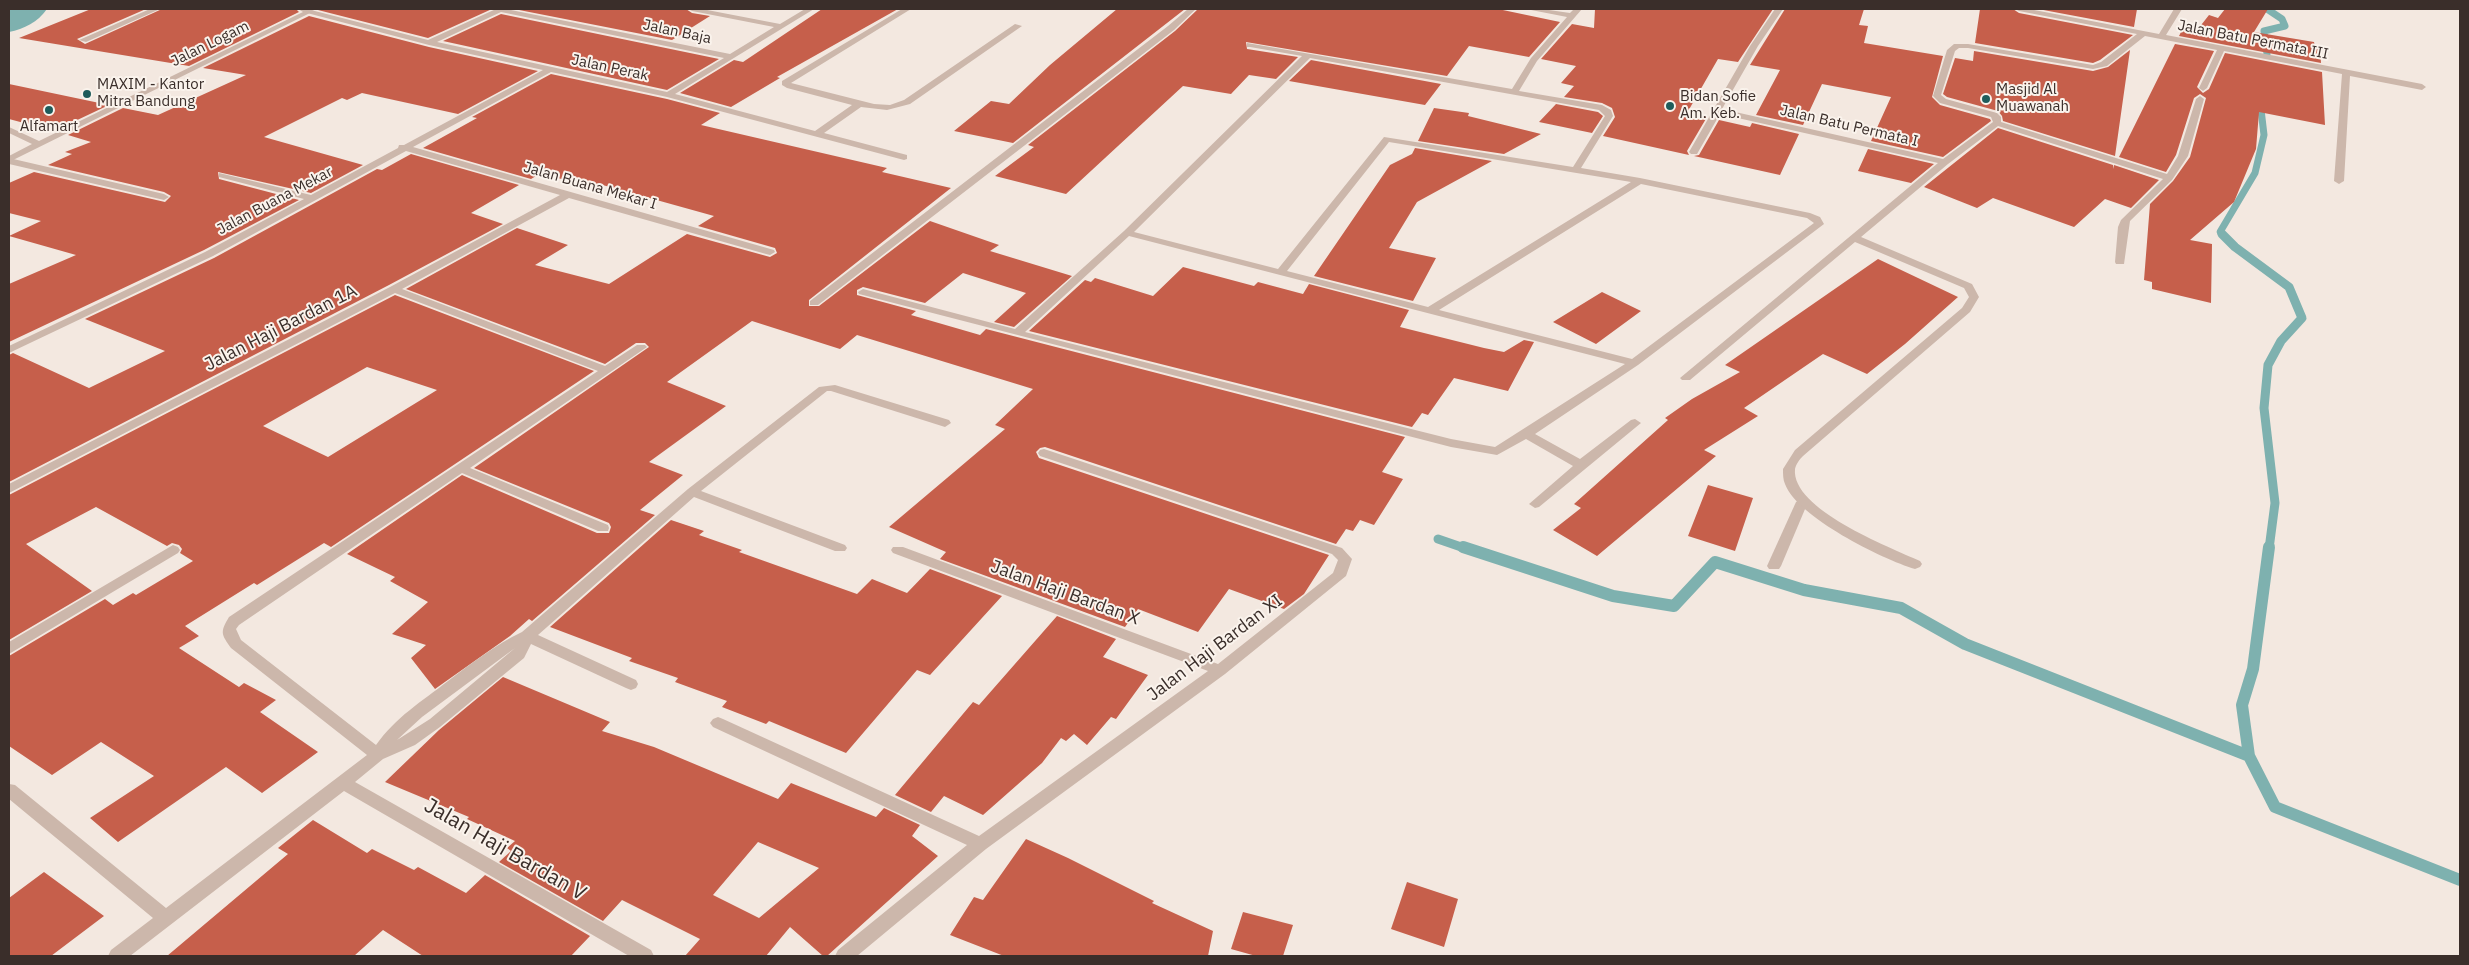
<!DOCTYPE html>
<html>
<head>
<meta charset="utf-8">
<style>
  body { margin:0 }
  #map { position:relative; width:2469px; height:965px; overflow:hidden; background:#f3e8e0; font-family:"IBM Plex Sans",sans-serif }
  canvas { display:block }
  .frame { position:absolute; inset:0; border:10px solid #3a2e2a; pointer-events:none }
</style>
</head>
<body>
<div id="map">
<canvas width="2469" height="965"></canvas>
<div class="frame"></div>
</div>
<script>
const ctx = document.querySelector('canvas').getContext('2d');
ctx.lineJoin = 'round';
function trace(path, color, width, dash) { ctx.strokeStyle = color; ctx.lineWidth = width; ctx.lineCap = dash ? 'butt' : 'round'; ctx.setLineDash(dash || []); ctx.stroke(path); }
function fill(path, color) { ctx.fillStyle = color; ctx.fill(path, 'evenodd'); }
function label(font, color, halo, rows, align = 'center') {
  ctx.font = font + ' "IBM Plex Sans",sans-serif'; ctx.lineWidth = 4; ctx.setLineDash([]); ctx.textBaseline = 'middle'; ctx.strokeStyle = halo; ctx.fillStyle = color; for (const [text, x, y, turn = 0] of rows) {
    ctx.save(); ctx.translate(x, y); ctx.rotate((+turn || 0) * Math.PI / 180); ctx.textAlign = isNaN(turn) ? turn : align; if (halo) ctx.strokeText(text, 0, 0); ctx.fillText(text, 0, 0); ctx.restore();
  }
}
trace(new Path2D(`
  M2267,9L2282,19L2285,26L2264,31L2267,54
  M2224,236L2220,232L2255,173L2264,135L2260,101`), '#7eb1af', 7);
trace(new Path2D(`
  M2222,234L2235,247L2289,287L2302,318L2281,341L2268,365L2264,408L2275,503L2269,549
  M1438,539L1467,549`), '#7eb1af', 9);
trace(new Path2D(`
  M1463,547L1613,596L1674,606L1715,562L1804,590L1901,608L1965,644L2249,756L2275,807L2460,880
  M2249,756L2242,705L2253,669L2269,547`), '#7eb1af', 12);
fill(new Path2D(`
  M9,9H47C38,22 24,29 9,32Z`), '#7eb1af');
fill(new Path2D(`
  M91,9H146L77,39L85,44L162,9H296L299,12L189,66L19,38Z
  M314,9H492L428,38Z
  M514,9H686L692,13L710,16L672,40Z
  M822,9H898L777,77L780,78L731,107L680,93L734,60L743,62Z
  M1117,9H1185L1013,143L954,131L991,101L1009,104L1050,65Z
  M1198,9H1498L1560,22L1529,57L1469,46L1447,76L1246,42L1247,49L1298,57L1276,79L1249,75L1231,94L1183,86L1066,194L995,176L1034,147L1028,145L1175,31Z
  M1595,9H1773L1738,62L1718,59L1687,113L1707,117L1687,151L1689,155L1603,136L1615,117L1612,108L1602,103L1564,97L1574,86L1561,83L1576,66L1541,59L1572,24L1594,28Z
  M1785,9H1864L1859,25L1868,26L1864,43L1943,56L1932,97L1940,105L1990,119L1991,121L1943,157L1871,141L1891,97L1822,84L1803,125L1756,115L1780,70L1750,65Z
  M1980,9H2013L2019,13L2133,35L2100,60L2093,63L1975,43Z
  M2038,9H2137L2134,27Z
  M2225,9H2268L2254,32L2314,42L2315,47L2320,48L2321,63L2179,36L2184,26L2198,29L2209,15L2218,18Z
  M501,14L719,59L667,90L443,41Z
  M309,16L429,47L538,71L458,114L362,93L347,100L342,98L264,137L363,165L311,193L218,172L219,179L299,200L204,250L9,342V284L76,255L9,236L41,221L9,213V183L34,172L165,202L171,196L164,192L48,165L72,154L65,152L91,142L68,135L123,108L158,115L246,75L203,68Z
  M2175,44L2214,51L2197,87L2203,93L2209,89L2225,53L2322,72L2325,125L2259,112L2256,149L2234,202L2190,240L2212,244L2211,303L2152,289V282L2144,280L2150,204L2142,212L2173,181L2190,157L2206,98L2200,94L2194,98L2176,155L2166,172L2119,157Z
  M2130,50L2115,156L2003,121L2002,116L1998,111L1947,97L1943,94L1955,58L1973,61L1974,51L2093,71L2108,67Z
  M1311,60L1441,84L1425,105L1289,81Z
  M551,74L667,99L720,113L701,125L887,168L882,172L951,188L809,300V306H819L930,221L999,245L990,251L1072,276L1014,327L994,322L1026,293L963,273L925,303L863,287L857,290V295L916,311L911,315L980,335L986,329L1405,437L1382,472L1403,479L1374,525L1360,520L1353,531L1346,529L1336,544L1045,447L1040,448L1036,452L1039,458L1329,555L1304,594L1284,609L1229,589L1198,632L1138,609L1125,627L940,559L946,552L889,527L1005,429L995,425L1033,389L857,335L840,349L752,321L667,382L726,406L649,462L683,475L640,510L655,515L532,621L529,619L510,636L435,689L411,658L426,645L392,634L428,602L390,581L395,577L347,554L462,475L597,533H609L611,527L609,523L474,468L649,347L645,343H636L605,364L406,289L517,228L568,245L535,265L609,284L687,234L770,257L777,253L775,248L698,226L714,216L599,184L592,188L541,173L531,179L423,148L477,118L472,117Z
  M9,84L109,105L54,131L9,119Z
  M1556,104L1598,112L1603,116L1592,133L1539,122Z
  M1434,108L1469,113L1468,116L1541,134L1504,154L1418,141Z
  M1719,120L1750,127L1752,123L1799,134L1780,175L1694,156L1699,155Z
  M1998,128L2113,165V169L2114,165L2159,180L2131,208L2105,199L2074,227L1993,198L1977,208L1924,187Z
  M1415,148L1492,161L1417,202L1389,248L1436,258L1413,301L1314,276L1390,165L1412,154Z
  M1868,149L1934,164L1911,183L1858,171Z
  M411,154L519,185L471,213L503,224L389,285L9,482V355L13,353L89,388L165,351L85,319L214,258L377,169L382,170Z
  M1878,259L1958,297L1905,344L1867,374L1823,354L1744,408L1758,416L1704,450L1716,456L1597,556L1553,530L1581,508L1574,504L1668,420L1665,418L1692,399L1740,372L1725,365Z
  M1183,267L1254,286L1258,282L1303,294L1309,284L1409,310L1400,327L1484,348L1504,352L1524,340L1534,342L1508,391L1454,378L1428,415L1422,413L1412,427L1029,331L1085,280L1091,282L1095,278L1153,296Z
  M1602,292L1641,311L1596,344L1553,322Z
  M395,295L594,371L331,547L324,543L257,585L254,583L185,626L199,636L179,648L239,687L244,683L276,700L260,712L318,752L262,793L226,767L118,842L90,818L154,776L101,742L52,775L9,746V656L105,599L113,605L133,593L136,595L193,561L180,553L182,549L179,545L172,543L167,546L96,507L26,544L92,591L9,640V495ZM367,367L437,390L328,457L263,426Z
  M1708,485L1753,498L1735,551L1688,536Z
  M671,520L704,531L699,535L742,550L739,552L857,594L872,579L907,593L930,569L1002,596L930,675L917,670L846,753L769,721L766,724L722,707L727,701L675,682L678,678L629,661L632,658L550,627Z
  M1057,616L1116,639L1103,657L1148,675L1116,719L1111,717L1087,745L1074,734L1066,741L1061,738L1042,763L983,815L944,796L931,812L895,795L973,702L979,705Z
  M503,677L610,722L602,731L654,747L778,799L791,783L876,817L884,808L920,825L912,836L938,856L827,956H823L790,927L766,956H685L700,939L622,900L603,921L499,862L511,851L507,848L515,841L467,819L469,817L385,782L439,730ZM758,842L819,868L759,918L713,895Z
  M313,820L367,853L372,849L414,870L418,867L466,893L485,875L590,936L571,956H423L383,930L354,956H167L288,854L278,848Z
  M1026,839L1068,858L1154,901L1152,903L1213,931L1208,956H1004L950,935L974,897L983,900Z
  M44,872L104,916L51,956H9V898Z
  M1407,882L1458,899L1444,947L1391,929Z
  M1243,912L1293,925L1283,956H1256L1231,949Z`), '#c65f4b');
fill(new Path2D(`
  M1802,498L1808,502L1781,566L1779,569H1769L1767,566L1796,502Z`), '#ccb7ab');
fill(new Path2D(`
  M150,9H160L86,42L79,40Z
  M307,9L428,40L496,9H506L730,54L774,27L692,11L688,9H702L780,24L805,9H814L675,94L815,131L852,105L787,88L782,85V81L902,9H911L791,83L874,104L890,105L904,100L1015,24L1022,26L910,104L887,110L861,107L824,133L907,155V159L904,160L667,97L551,72L413,147L774,250L775,252L770,255L766,254L569,198L402,289L605,366L637,345H645L647,347L470,468L608,525L609,528L608,531H598L462,473L239,625L236,629L241,640L376,745C396,717 421,702 448,681C472,663 495,645 522,632L688,489L819,387L835,385L949,420L951,423L945,427L831,391H827L701,491L845,545L847,548L845,551H835L694,497L538,635L636,680L638,684L636,688L631,690L626,688L531,644L524,658L440,727L415,745L383,759L355,782L651,950L654,956H629L344,791L130,956H108L111,950L153,918L9,799V784L15,785L166,908L367,755L231,648C221,634 220,632 229,617L598,371L395,293L9,493V484L390,287L560,195L406,151L213,256L9,353V346L205,252L304,199L219,177V173L311,195L398,148L399,145H404L543,70L429,45L307,13ZM501,12L724,58L667,92L437,42ZM515,648L430,719L397,740L422,717Z
  M1188,9H1196L1174,30L818,305H810V301L1168,26Z
  M1526,9H1542L1570,13L1574,9H1582L1537,61L1519,91L1602,105L1611,110L1613,116L1581,168L1640,178L1810,213L1820,217L1824,224L1638,365L1535,434L1580,459L1631,420L1635,419L1641,423L1539,507L1535,508L1529,504L1573,466L1526,439L1497,455L1451,447L859,294L858,292L863,289L1015,329L1124,231L1302,56L1250,47H1247V43L1512,89L1531,58L1567,17ZM1310,58L1599,110L1605,116L1573,167L1384,137L1278,269L1134,232ZM1389,142L1631,182L1428,307L1287,271ZM1641,184L1807,218L1814,223L1632,359L1439,310ZM1129,236L1625,364L1495,447L1451,439L1025,332Z
  M1775,9H1783L1758,46L1722,109L1943,159L1993,122L1991,117L1940,103L1933,96L1947,50L1954,44H1968L2093,65L2101,62L2137,34L2019,11L2015,9H2029L2159,34L2174,9H2182L2166,35L2422,84L2426,87L2422,90L2350,76L2344,181L2339,184L2334,181L2342,74L2224,51L2207,88L2203,91L2199,88L2217,50L2145,36L2107,66L2093,69L1968,48H1959L1955,51L1941,95L1946,99L1997,113L2001,117V122L2167,174L2178,156L2196,99L2200,96L2204,99L2188,156L2172,180L2130,221L2124,264H2116L2115,262L2118,227L2121,220L2163,179L1998,126L1948,164L1861,237L1972,284L1979,297L1970,312L1803,456C1800,459 1796,464 1795,469C1791,509 1889,547 1920,561L1922,564L1920,567L1915,569C1882,559 1797,517 1785,484C1783,480 1783,474 1783,469L1795,450L1962,308L1969,297L1964,288L1855,242L1690,380H1682L1680,378L1938,163L1720,114L1697,154H1691L1689,152L1750,46Z
  M9,158L164,194L169,197L164,200L9,164Z
  M1044,449L1342,548L1352,559L1346,576L1225,674L986,849L857,956H835L838,950L967,845L713,727L710,723L713,719L718,717L723,719L979,836L1208,671L893,553L891,550L893,547H903L1218,664L1333,573L1338,560L1332,554L1040,456L1038,453L1040,450Z
  M173,545L178,547L180,550L178,553L9,654V642Z`), '#ccb7ab');
fill(new Path2D(`
  M298,9H310L314,11L9,162V156L32,144L9,133V127L39,141L303,12Z`), '#ccb7ab');
for (const [x, y, r, color] of [
  [87,94,5,"#1f5c5b"],
  [1986,99,5,"#1f5c5b"],
  [1670,106,5,"#1f5c5b"],
  [49,110,5,"#1f5c5b"]
]) { const dot = new Path2D(); dot.arc(x, y, r, 0, 2 * Math.PI); ctx.fillStyle = color; ctx.fill(dot); trace(dot, '#faf3ec', 2); }
label('15px', '#3a2e2a', '#faf3ec', [
  ["Jalan Baja",677,32,12],
  ["Jalan Batu Permata III",2253,40,11],
  ["Jalan Logam",210,44,-26],
  ["Jalan Perak",610,68,12],
  ["Jalan Batu Permata I",1849,126,13],
  ["Jalan Buana Mekar I",590,186,16],
  ["Jalan Buana Mekar",275,201,-28]
]);
label('15px', '#3a2e2a', '#faf3ec', [
  ["MAXIM - Kantor",97,85],
  ["Mitra Bandung",97,102],
  ["Masjid Al",1996,90],
  ["Muawanah",1996,107],
  ["Bidan Sofie",1680,97],
  ["Am. Keb.",1680,114],
  ["Alfamart",49,127,"center"]
], 'left');
label('18px', '#3a2e2a', '#faf3ec', [
  ["Jalan Haji Bardan 1A",281,328,-27],
  ["Jalan Haji Bardan X",1065,593,20],
  ["Jalan Haji Bardan XI",1215,648,-37]
]);
label('21px', '#3a2e2a', '#faf3ec', [
  ["Jalan Haji Bardan V",505,850,30]
]);
</script>
</body>
</html>
